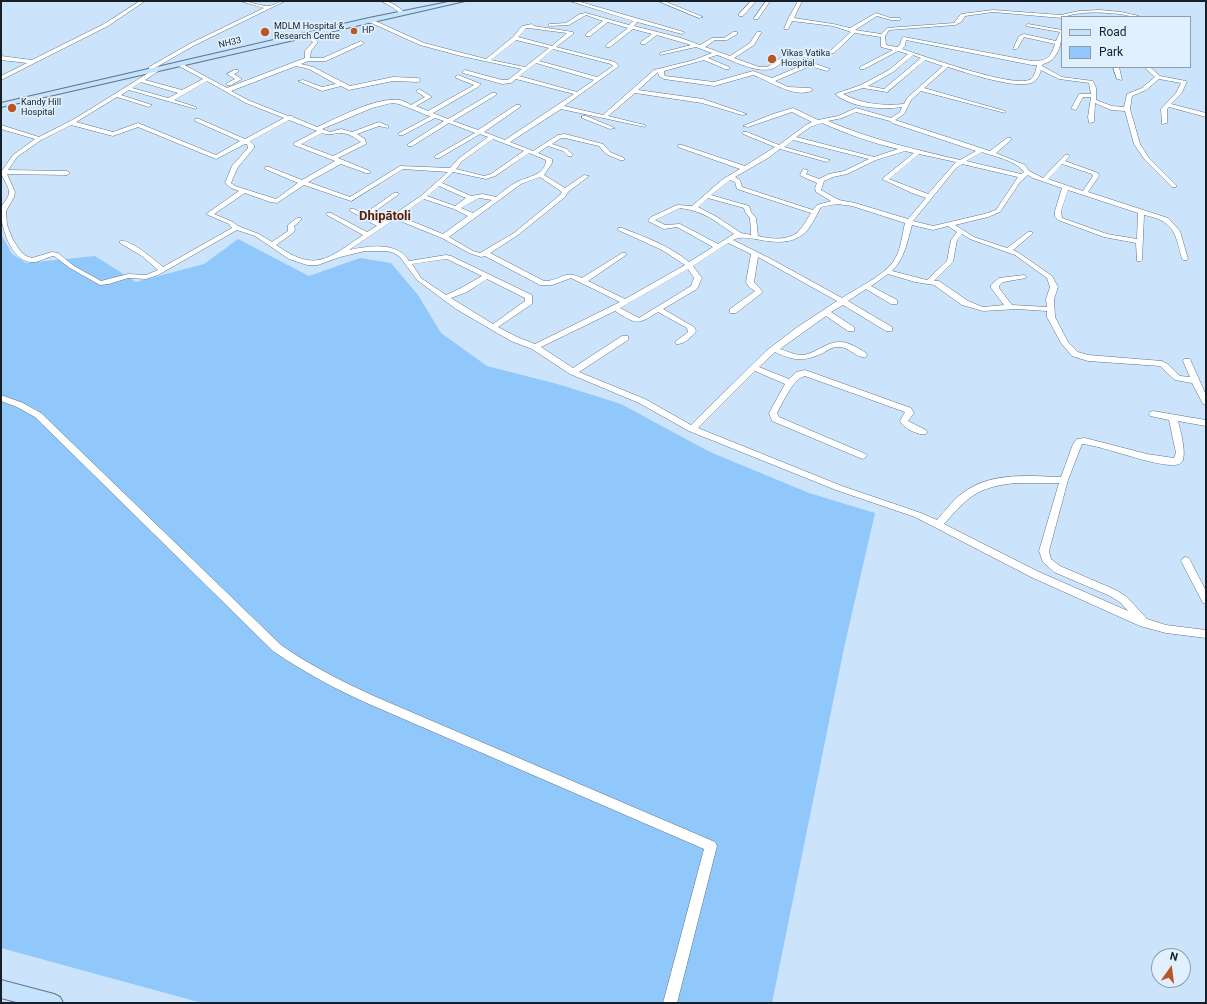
<!DOCTYPE html>
<html>
<head>
<meta charset="utf-8">
<style>
  body { margin:0 }
  #map { position:relative; width:1207px; height:1004px; overflow:hidden; background:#cbe4fc; font-family:Roboto,sans-serif }
  canvas { display:block }
  .frame { position:absolute; inset:0; border:2px solid #161f27; pointer-events:none }
  .legend { position:absolute; left:1061px; top:16px; width:130px; height:52px; box-sizing:border-box; background:#e1f0ff; border:1px solid #909ca9; margin:0; padding:5px 7px; list-style:none; font-size:12px; color:#161f27 }
  .legend li { display:flex; align-items:center; gap:8px; height:20px }
  .legend b { width:20px; border:1px solid #909ca9 }
  .north { position:absolute; left:1151px; top:948px; width:40px; height:40px; box-sizing:border-box; background:#e1f0ff; border:1px solid #909ca9; border-radius:50%; rotate:14deg; font-size:11px; font-weight:700; line-height:16px; text-align:center; color:#161f27 }
  .north::after { content:''; display:block; margin:auto; width:14px; height:18px; background:#bb5526; clip-path:polygon(50% 0,100% 100%,50% 72%,0 100%) }
</style>
</head>
<body>
<div id="map">
<canvas width="1207" height="1004"></canvas>
<div class="frame"></div>
<ul class="legend">
<li><b style="height:5px;background:#c5e3fc"></b>Road</li>
<li><b style="height:11px;background:#91c8fc"></b>Park</li>
</ul>
<div class="north">N</div>
</div>
<script>
const ctx = document.querySelector('canvas').getContext('2d');
ctx.lineJoin = 'round';
function fill(path, color) { ctx.fillStyle = color; ctx.fill(path, 'evenodd'); }
function trace(path, color, width, dash) { ctx.strokeStyle = color; ctx.lineWidth = width; ctx.lineCap = dash ? 'butt' : 'round'; ctx.setLineDash(dash || []); ctx.stroke(path); }
function label(font, color, halo, rows, align = 'center') {
  ctx.font = font + ' Roboto,sans-serif'; ctx.lineWidth = 3.5; ctx.setLineDash([]); ctx.textBaseline = 'middle'; ctx.strokeStyle = halo; ctx.fillStyle = color; for (const [text, x, y, turn = 0] of rows) {
    ctx.save(); ctx.translate(x, y); ctx.rotate((+turn || 0) * Math.PI / 180); ctx.textAlign = isNaN(turn) ? turn : align; if (halo) ctx.strokeText(text, 0, 0); ctx.fillText(text, 0, 0); ctx.restore();
  }
}
fill(new Path2D(`
  M1,234L12,254L26,263L95,256L136,282L204,264L238,239L309,276L360,258L391,263L418,295L441,333L487,366L561,385L621,404L710,452L809,493L875,513L844,648L772,1003H202L1,948Z`), '#91c8fc');
const street = new Path2D(`
  M140,1H145L108,26L1,80V76L27,63L1,60V56L32,60L104,24Z
  M240,1C249,1 257,5 266,6C272,7 279,1 285,1L195,45L153,69H149V67L191,43L264,8Z
  M381,1C391,1 398,6 405,13L401,14L392,7Z
  M570,1H577L684,32V33L682,34L637,22L634,26L681,38L700,45L712,38H724L733,32H737V34L727,40H715L705,47L730,56L750,43L757,32H761V33L754,45L734,58L759,67H767L774,63L791,50L813,57L810,59L792,54C786,58 781,64 774,68C759,75 732,60 717,55L708,58L729,67V69H725L704,60L664,71V74L665,76L714,82L753,71L772,78L810,62L830,69L827,71L810,66L775,81L788,87L810,88L813,90C796,100 768,80 753,75L714,86L664,79L659,76L658,72L638,90L703,99L747,114L742,115L702,103L635,93L608,116L645,125V127L561,109L510,142L533,151L558,135L565,134L603,144L610,152L624,158V160H620L606,154L599,146L565,138H561L552,144L567,149L573,155L572,156H568L563,151L548,146L538,153L552,159V163L544,175L565,188L584,175L589,176L568,192L565,197L518,235L490,253L544,281H548C564,278 565,270 582,278L622,253H626V255L588,281L625,299L685,265L662,250L618,230V228H622C645,237 670,246 689,262L713,247L677,227L664,229L648,221L651,217L677,205L692,206L723,179L740,169L678,147V145H682L745,166L775,147L743,134V132H747L779,145L806,125L812,122L792,112L748,127L743,126L773,114L793,108L818,120L838,116L856,108L891,118L900,112L902,107C881,110 852,108 835,94L861,85L889,70L908,54L898,51L864,69H860V67L893,50L881,47V37L855,33L834,53H830V51L851,32L833,26L792,21L788,29H784L788,19L798,1H802L794,18L833,24L850,28L876,13L891,18H900V20H891L877,16L855,30L881,34L887,28L954,23L961,14L993,10L1061,15L1079,11L1100,10L1121,12L1139,16V17C1133,17 1127,15 1120,14C1102,12 1075,11 1062,18L993,12L965,16L961,22L955,25L889,30L885,36L886,45L897,47L900,45L902,38L904,37L1032,61C1046,62 1051,57 1055,44L1024,37L1017,49H1013L1019,36L1024,34L1056,41L1060,32L1026,26V25L1028,24L1062,30C1062,43 1058,61 1043,64L1042,66L1062,77L1093,81L1096,88V100L1112,106L1124,107L1127,94L1142,88L1155,77L1144,67H1150L1160,76L1186,81L1187,82L1181,94L1171,104L1206,113V117L1169,107L1167,109V123L1162,124L1161,109L1176,93L1181,83L1159,79L1146,90L1132,96L1130,109L1140,144L1149,158L1176,185V187H1172L1145,160L1134,144L1125,111L1111,110L1095,103L1094,122L1089,123L1088,117L1091,97H1083L1076,110L1071,109L1079,94H1091L1089,83L1059,79L1041,70C1040,74 1038,78 1035,81C1022,92 964,72 948,67L924,88L1005,111V113L921,91L911,100L904,114L895,120L990,151L1007,138H1011V140L996,153L1025,165L1029,171L1043,178L1065,155H1069L1070,156L1065,161L1098,173L1099,176L1088,192L1168,218L1180,231L1188,259L1187,260H1183L1182,259C1175,232 1174,221 1144,215L1142,260L1141,261H1137L1136,243L1104,237L1058,220L1055,217V211L1062,188L1033,178L1028,175L1020,182L1000,212L988,217L955,225L974,237L1007,248L1028,232H1032V234L1013,250L1019,253L1052,276L1058,287L1054,299L1055,317L1068,342L1078,352L1088,355L1162,361L1169,365L1180,376L1190,377L1183,361L1184,359H1190L1206,395V405L1203,404L1192,383L1175,380L1160,366L1088,361L1072,356L1061,343L1047,317V311L1017,309L983,311L962,305L934,285L915,282L888,274L871,286L897,300V304H891L866,289L848,301L892,327V331H886L843,305L831,312L854,327V331H848L826,316L780,349C787,351 794,355 801,355C815,355 826,341 840,342C849,342 858,348 866,353L867,355L866,357C857,359 849,347 840,347C834,346 828,350 823,353C803,362 794,361 775,352L759,367L789,379L796,372L805,370L911,408L914,413L908,421L926,430L927,432L926,434C919,436 903,428 900,421L905,412L805,376C793,378 783,403 777,413L779,417L866,454L867,456L863,459L860,458L772,421L769,413L785,384L755,371L698,428L842,486L921,513L937,520C946,510 955,497 967,490C994,472 1031,476 1061,477L1073,444L1077,439L1085,438L1147,454L1174,458L1176,453L1169,420L1150,416L1149,414L1150,412L1153,411L1206,420V426L1178,421C1180,429 1188,457 1181,463C1170,473 1099,444 1082,444L1068,480L1049,551L1051,559L1060,566L1116,590L1127,597L1147,619L1166,625L1206,630V638L1166,633L1140,626L1031,577L915,517L836,490L689,431L639,403L570,374L532,349L511,341L456,309L417,280L400,257L394,253L387,251H365L340,257L318,265H307L289,259L255,236L237,230L158,275L146,279L128,278L109,284L100,285L70,268L54,256C46,257 39,263 31,262C11,261 0,226 1,208C3,202 9,199 9,192C9,185 2,179 1,172L13,155L35,139L1,129V125L39,137L76,118L158,67L163,68L145,80L182,90L203,79L177,65V63L179,62L227,88L305,58V51L313,42L303,36V34H307L318,42L311,51L310,58H323L361,41L364,43L363,44L326,61H308L301,64L313,67L350,86L393,77L418,78L421,80L418,82L393,81L349,90L341,86L322,91L298,81L303,80L322,87L336,84L309,69L296,66L231,91L250,101L288,116H292L293,117L317,127C340,117 375,97 400,100C404,101 408,103 411,105L425,97L417,92L416,91L419,89L432,97L416,106L428,111L474,85L456,78V76L458,75L481,84L478,87L433,113L448,119L492,93H496V95L453,121L478,130L516,105H520V107L484,132L505,140L574,94L516,79L511,83L502,84L463,73V71L465,70L502,80H508L522,69L461,56L420,45L367,21V19H371L424,43L486,59L513,37L522,26L532,24L534,26L573,32V34L556,47L615,62L619,66L564,106L603,115L654,70L694,60L712,53L696,47L660,55V53L691,45L657,35L645,44H641V42L652,34L633,29L610,47H606V45L628,28L608,22L590,36H586V34L603,21L586,15L569,25L549,26V24H551L566,23L580,14L586,13L629,25L633,21ZM526,28H528L567,33L552,46L518,37ZM516,40L549,48L525,67L491,60ZM906,40L1032,65H1037C1036,69 1035,76 1031,79C1018,90 921,55 902,49L905,46ZM553,49L611,64L613,66L597,77L539,61ZM913,55L921,58L884,89L868,86L893,72ZM925,60L943,66L907,98L904,104C882,106 862,104 843,94L863,88L887,92ZM536,63L594,80L577,92L519,76ZM207,81L246,103L284,118L245,139L199,119H195V121L240,141L216,155L138,123L113,132L76,122L117,97L149,107L152,105L121,95L129,90L196,109V107L174,100ZM141,82L178,93L168,98L132,88ZM392,103L399,104L424,114L425,115L431,116L399,133V135H403L435,118L444,121L408,144V146H412L449,123L475,133L435,156V158H439L480,134L488,137L458,159L450,168L400,166L350,197L308,182L341,164L366,173H370V171L338,158L366,144L365,139L357,134L379,126L388,128V126L379,122L352,132L341,129L330,132L322,129L372,108ZM856,112L890,121L892,123L976,151L960,160C914,149 872,140 828,121L842,118ZM289,120L317,131L294,143V145L335,161L302,180L269,167H265V169L298,183L276,199L235,186L231,183L238,167L254,148V145L250,141ZM822,123C847,134 872,143 898,149L874,157L796,137L810,127ZM71,125L113,136L138,127L216,159L245,144H247L248,148L232,166L225,183L231,188L239,191L206,214L229,224L232,228L163,267C154,260 131,239 120,241V243L142,256L158,270L146,275L128,274L101,281L74,266L58,253L52,252L32,258L26,256L21,252L13,240L7,225L6,211L14,197L15,192L7,174L67,175L70,173L67,171L8,170L17,157L41,140ZM322,133C330,136 333,133 341,133C347,133 357,138 361,142L333,156L301,144ZM493,139L524,151L491,174L484,176L456,169L462,161ZM793,140L869,159L844,171L829,174L819,179L806,174L808,170L803,169L800,175L801,176L817,183L815,188L816,192L831,201L817,205L813,210L742,187L740,180L735,177L768,158L780,149L827,162L830,160L784,147ZM905,151L914,153L882,179L912,193L926,198L908,219L855,203L839,200L821,190L824,181L833,177L847,174L876,160ZM982,152C995,157 1016,160 1024,172L1021,174L966,161ZM529,153L546,160C545,176 528,176 517,182C509,186 502,192 496,197L483,194L471,196L442,183L453,172L486,179L495,176ZM919,154L956,162L928,194L889,179ZM962,164L1018,177L996,210L984,214L933,226L913,221L956,168ZM1062,164L1092,174L1093,176L1083,191L1048,179ZM403,169L448,172L421,196L381,223L368,216L398,195V193H394L364,214L354,209H350V211L377,226L367,232L331,213H327V215L363,235C327,259 316,273 276,245L293,233L295,229L294,226L301,220V218H297L288,225V231L272,242L259,234L238,226L233,222L214,214L245,193L270,202L277,203L304,185L351,201ZM540,177L562,192L560,195L514,233L480,253L473,251L449,237L521,184ZM730,180L735,182L737,189L811,213C807,219 803,227 798,232C788,241 770,239 758,236L756,218L751,212L749,206L711,195ZM439,186L466,198L455,206L427,196ZM1068,190L1138,213L1137,239L1107,234L1062,218L1061,211ZM479,198L492,200L473,213L461,208ZM708,198L744,208L745,212L750,218L751,235L741,233L717,217L698,207ZM424,199L454,209L468,216L443,234L399,216ZM837,204L852,206L905,223C902,235 901,251 893,262C884,275 856,289 842,298L773,260L733,240C747,231 779,252 802,235C810,230 816,216 821,207ZM680,208C704,211 715,221 734,234L718,244L680,224L665,225L655,220ZM395,219L442,238L469,253L481,257L485,256L540,285H552L571,278L620,302L535,344L517,337L498,327L532,304V295L451,256L446,255L409,261C397,241 369,246 349,250ZM912,225L933,230L948,226L957,232L951,240L947,261L927,280L892,271C905,258 907,242 912,225ZM962,234L970,239L1015,255L1047,278L1050,287L1046,299L1047,307L1012,305L999,288V286L1003,282L1026,278V276L1024,275L999,278L991,285V288L1004,305L983,307L968,301L939,281H934L953,262L957,240ZM728,243L751,254L746,282L749,287L755,291L730,309V313H736L763,292L754,282L758,257L837,301L796,328L766,351L691,425L645,399L579,372L628,340V336H622L573,368L541,347L615,311C637,324 636,326 658,312L687,328L688,332L675,342L676,344C683,345 692,337 696,331L694,327L663,309L697,289L702,278L693,266ZM446,259L449,260L482,276L461,288L446,295L421,278L412,264ZM688,269L694,278L691,286L639,318L620,308ZM487,279L525,298V301L493,324L451,298L467,292ZM1016,483H1059L1039,551L1043,562L1054,572L1110,596L1121,603L1128,611L1037,571L944,524C969,496 977,487 1016,483Z
  M658,1H664L703,17L699,18Z
  M751,1H756L743,16H739V14Z
  M766,1H770L758,19H754V18Z
  M1113,67H1119L1122,80L1117,79Z
  M234,70H238V72L234,74L242,79L231,85H227V83L235,79L227,74Z
  M582,116H586L615,128L610,129L582,118Z
  M1,395L23,403L41,413L281,645C311,666 343,682 376,697L715,842L717,846L677,1003H663L704,849L369,704C335,689 304,672 273,651L35,417L17,407L1,401Z
  M1186,557L1189,558L1206,591V604L1203,603L1181,561L1183,558Z`);
const secondary = new Path2D(`
  M453,1H465L1,107V103L369,18Z
  M1,980L54,994L60,997L63,1003H20L1,998Z`);
trace(street, '#5e748a', 1);
trace(secondary, '#5e748a', 2);
fill(street, '#fff');
fill(secondary, '#c5e3fc');
for (const [x, y, r, color] of [
  [354,31,4,"#bb5526"],
  [265,32,5,"#bb5526"],
  [772,59,5,"#bb5526"],
  [12,108,5,"#bb5526"]
]) { const dot = new Path2D(); dot.arc(x, y, r, 0, 2 * Math.PI); ctx.fillStyle = color; ctx.fill(dot); trace(dot, '#e1f0ff', 1.5); }
label('9px', '#161f27', '#e1f0ff', [
  ["MDLM Hospital &",274,27],
  ["Research Centre",274,37],
  ["HP",362,31],
  ["Vikas Vatika",781,54],
  ["Hospital",781,64],
  ["Kandy Hill",21,103],
  ["Hospital",21,113]
], 'left');
label('9px', '#161f27', '#e1f0ff', [
  ["NH33",230,43,-13]
]);
label('bold 13px', '#5d1f00', '#e1f0ff', [
  ["Dhipātoli",385,217]
]);
</script>
</body>
</html>
